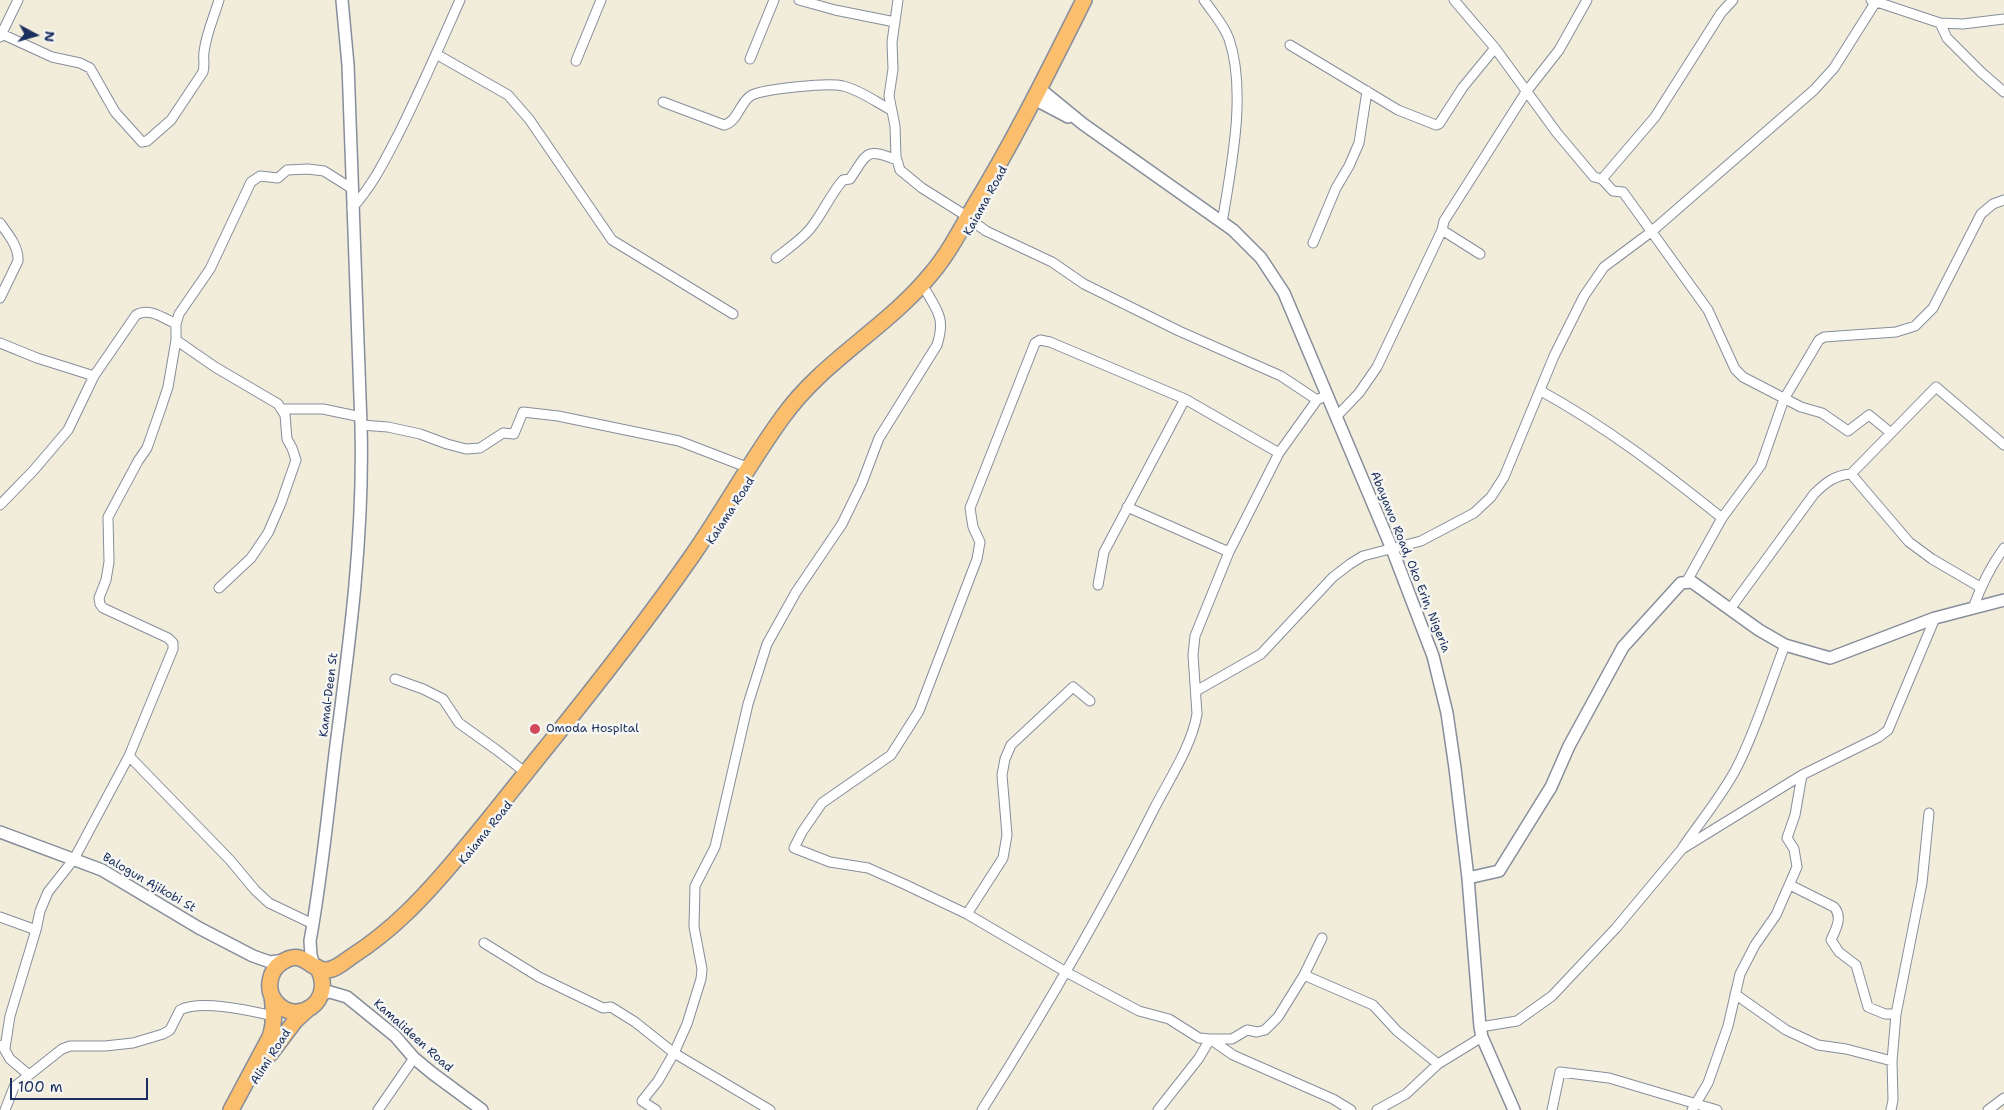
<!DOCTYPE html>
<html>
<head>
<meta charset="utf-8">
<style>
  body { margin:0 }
  #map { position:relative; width:2004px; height:1110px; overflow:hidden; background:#f2ecda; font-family:"Shantell Sans",sans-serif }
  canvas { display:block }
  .north { position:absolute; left:10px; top:10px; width:50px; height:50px; -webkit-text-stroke:4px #f6f6f2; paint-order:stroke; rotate:96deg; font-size:14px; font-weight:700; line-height:20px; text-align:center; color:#1b2f5e }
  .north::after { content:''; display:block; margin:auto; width:18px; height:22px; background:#1b2f5e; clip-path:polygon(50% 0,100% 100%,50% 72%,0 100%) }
  .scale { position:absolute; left:10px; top:1078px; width:138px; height:22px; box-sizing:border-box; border:2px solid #1b2f5e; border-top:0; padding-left:6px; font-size:15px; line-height:18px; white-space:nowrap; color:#1b2f5e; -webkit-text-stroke:4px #f6f6f2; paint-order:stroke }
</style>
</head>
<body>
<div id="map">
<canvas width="2004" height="1110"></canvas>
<div class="north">N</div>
<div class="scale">100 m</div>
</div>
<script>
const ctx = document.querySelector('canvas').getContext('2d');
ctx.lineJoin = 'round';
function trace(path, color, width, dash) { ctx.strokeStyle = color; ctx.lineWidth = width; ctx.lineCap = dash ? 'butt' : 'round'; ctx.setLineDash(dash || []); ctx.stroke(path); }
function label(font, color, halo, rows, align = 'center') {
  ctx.font = font + ' "Shantell Sans",sans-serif'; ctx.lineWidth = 5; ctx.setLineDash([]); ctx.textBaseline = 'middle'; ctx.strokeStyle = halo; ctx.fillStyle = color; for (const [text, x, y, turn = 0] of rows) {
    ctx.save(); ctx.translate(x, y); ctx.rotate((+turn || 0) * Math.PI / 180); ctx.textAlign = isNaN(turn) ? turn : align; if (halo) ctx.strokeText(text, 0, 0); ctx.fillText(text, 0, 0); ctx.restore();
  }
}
const minor = new Path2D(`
  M799,0L835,10L895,22
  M898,0L892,42L893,69L889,96L895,126L896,157L900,170L922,188L968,217
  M1204,0C1213,13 1224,25 1229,39C1247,92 1231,168 1222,223
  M1454,0L1495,48L1557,133L1594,177L1602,179L1655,117L1721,13L1733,0
  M1871,0L1940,23L1963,24L2004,19
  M1940,23L1947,38L1981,72L2004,92
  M2,34L52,57L80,63L90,68L115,112L142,142L147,141L171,120L203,72C205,65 203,59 204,52C206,34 214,17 219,0
  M0,37L18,0
  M1290,45L1398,110L1436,125L1439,124L1463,87L1495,48
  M436,54L508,95L529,119L612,240L733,314
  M750,59L774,0
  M576,61L601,0
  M663,102L724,125C738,122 740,101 752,95C765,89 829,82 843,86C860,90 876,102 891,110
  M1602,179L1613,191L1623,192L1708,310L1735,369L1743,377L1801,407L1822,413L1848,431L1869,415L1891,433
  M352,208C373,185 385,160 399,133C421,89 440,45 460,0
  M0,223C8,234 19,247 18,261L0,298
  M975,223L986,231L1052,262L1084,284L1179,331L1281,376L1317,400
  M1442,230L1480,254
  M1313,243L1336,188L1349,166L1359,143L1367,91
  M776,258C787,249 801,240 810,229C823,213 830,195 843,180L850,179C868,153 865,147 897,160
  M176,340L215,367L278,404L285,415L287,439L292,448L296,460L281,503L268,533L251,558L219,588
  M0,343L37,358L94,376
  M1541,391C1608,428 1662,470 1722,518
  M283,409H323L361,417
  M1336,417L1359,393L1377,367L1442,230L1444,221L1526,92L1559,50L1587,0
  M361,425L388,427L420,434L447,444L466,449L480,448L503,433L514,434L523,412L558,416L679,441L749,468
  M1279,453L1185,399L1050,342L1040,340L1035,343L970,508L973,527L980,542L977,559L919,711L891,755L822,803L802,832L794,848L830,862L868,868L904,884L967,914L1066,972L1139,1011L1169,1019L1199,1038L1210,1039L1233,1055L1333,1099L1351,1110
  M1851,474L1909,542L1932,559L1980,587
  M0,505L33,471L68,430L94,376L136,315C149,307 163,318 176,324
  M1127,507L1229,552
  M1687,581L1722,518L1761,465L1784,399L1819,340L1824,337L1896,332L1915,326L1933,308L1981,214L1993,204L2004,200
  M1098,585L1104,552L1185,399
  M1973,608C1981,586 1990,567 2004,548
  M1730,609L1814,494C1825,483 1835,475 1851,474L1936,387L2004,445
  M395,679L423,689L443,699L459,723L498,751L526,773
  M1196,691L1261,654L1333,577L1350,564L1363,556L1421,541L1474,513L1491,497L1504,477L1554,356L1584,296L1604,267L1651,232L1814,90L1834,68L1875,3
  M129,756L230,860L255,890L269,903L313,924
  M1683,847C1700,822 1724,793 1737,767C1757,728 1769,686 1785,645
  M1790,885L1834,907C1843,917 1836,929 1831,940L1839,952L1856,965L1868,1007L1885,1014H1896
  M967,914L1003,858L1007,835L1002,775L1005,759L1011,745L1073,687L1090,701
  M0,917L36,930
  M484,943L539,977L603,1008L611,1007L635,1022L674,1053L770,1110
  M1304,975L1373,1005L1397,1031L1438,1064
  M1735,994L1786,1030L1818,1045L1846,1049L1892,1061
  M1480,1027L1517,1021L1552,996L1616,928L1682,849L1802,775L1879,737L1888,730L1935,618
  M2,1045L10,1059L29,1075
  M5,1048L10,1016L36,930L40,911L48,892L74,859L129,756L173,649V643L168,638L103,608L100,604L99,598L106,580L109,562L108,517L138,461L147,448L161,408L168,387L176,340V324L179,314L210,269L251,182L260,176L278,178L287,170L308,169L324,171L351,188
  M5,1110L14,1087L62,1049L70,1046H105L133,1043L163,1034L170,1030L180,1010C201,999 251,1011 274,1016
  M378,1110L414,1058
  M656,1110L642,1101L658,1081L674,1053L687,1024L701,979L702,969L694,927L695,886L715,847L748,704L767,644L796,592L842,524L862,483L879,438L937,345C945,320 939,313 926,291
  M982,1110C1044,1012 1103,911 1155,807C1169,780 1192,745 1197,714L1193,655L1195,636L1229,552L1279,453L1317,400L1327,395
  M1158,1110L1199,1058L1210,1039H1232L1247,1030L1257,1032L1265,1030L1278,1017L1304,975L1322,938
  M1377,1110L1406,1094L1438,1064L1482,1037
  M1552,1110L1560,1072L1609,1078L1717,1110
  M1692,1110L1708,1083L1728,1026L1740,974L1755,945L1776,915L1797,867L1794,849L1787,838L1795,815L1802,775
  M1891,1110L1893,1100L1892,1061L1896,1014L1922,883L1929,813
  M1988,1110L2004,1098`);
const tertiary = new Path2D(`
  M1039,88L1083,124L1233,230L1261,258L1284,293L1392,549L1433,656L1447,713L1455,768L1468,878L1480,1027L1482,1037L1514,1110
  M1034,99L1068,117
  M0,832L102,870L199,928L253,956L270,962L285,960
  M1468,878L1499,871L1551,787L1569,746L1623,647L1681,583L1692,582L1759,630L1785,645L1830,658L1935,618L2004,600
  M314,965L311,955L310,941C322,876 328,810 336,745C350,639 364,533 361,425L348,65L342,0
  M322,994L330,992L347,997L395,1036L414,1058L432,1073L482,1110`);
const trunk = new Path2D(`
  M317,967C337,1001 296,1028 275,1001C266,990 269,971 281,963C303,947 310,971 326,970C335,970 344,962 351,957C393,930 423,898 455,860C486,824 515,786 545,749C596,686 646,622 692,556C724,510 750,462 782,418C822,361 887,328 931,274C948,254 960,231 973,208C1014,141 1049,70 1084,0
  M270,1054L295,1021L308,1009
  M231,1110L270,1037C275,1023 274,1010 272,996`);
trace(minor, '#868e9c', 11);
trace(tertiary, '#868e9c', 14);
trace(trunk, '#868e9c', 18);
trace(minor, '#fff', 9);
trace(tertiary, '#fff', 11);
trace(trunk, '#fabe6d', 15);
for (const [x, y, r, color] of [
  [535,729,6,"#d1495b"]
]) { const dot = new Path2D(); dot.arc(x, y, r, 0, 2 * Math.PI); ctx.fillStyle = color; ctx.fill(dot); trace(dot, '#f6f6f2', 2); }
label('12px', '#1b2f5e', '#f6f6f2', [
  ["Kaiama Road",986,201,-61],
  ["Kaiama Road",731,511,-57],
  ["Abayawo Road, Oko Erin, Nigeria",1410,562,68],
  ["Kamal-Deen St",329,695,-83],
  ["Kaiama Road",486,833,-51],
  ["Balogun Ajikobi St",149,883,30],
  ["Kamalideen Road",413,1036,42],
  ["Alimi Road",271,1057,-57]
]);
label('12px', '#1b2f5e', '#f6f6f2', [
  ["Omoda Hospital",546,729]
], 'left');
</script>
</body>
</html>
